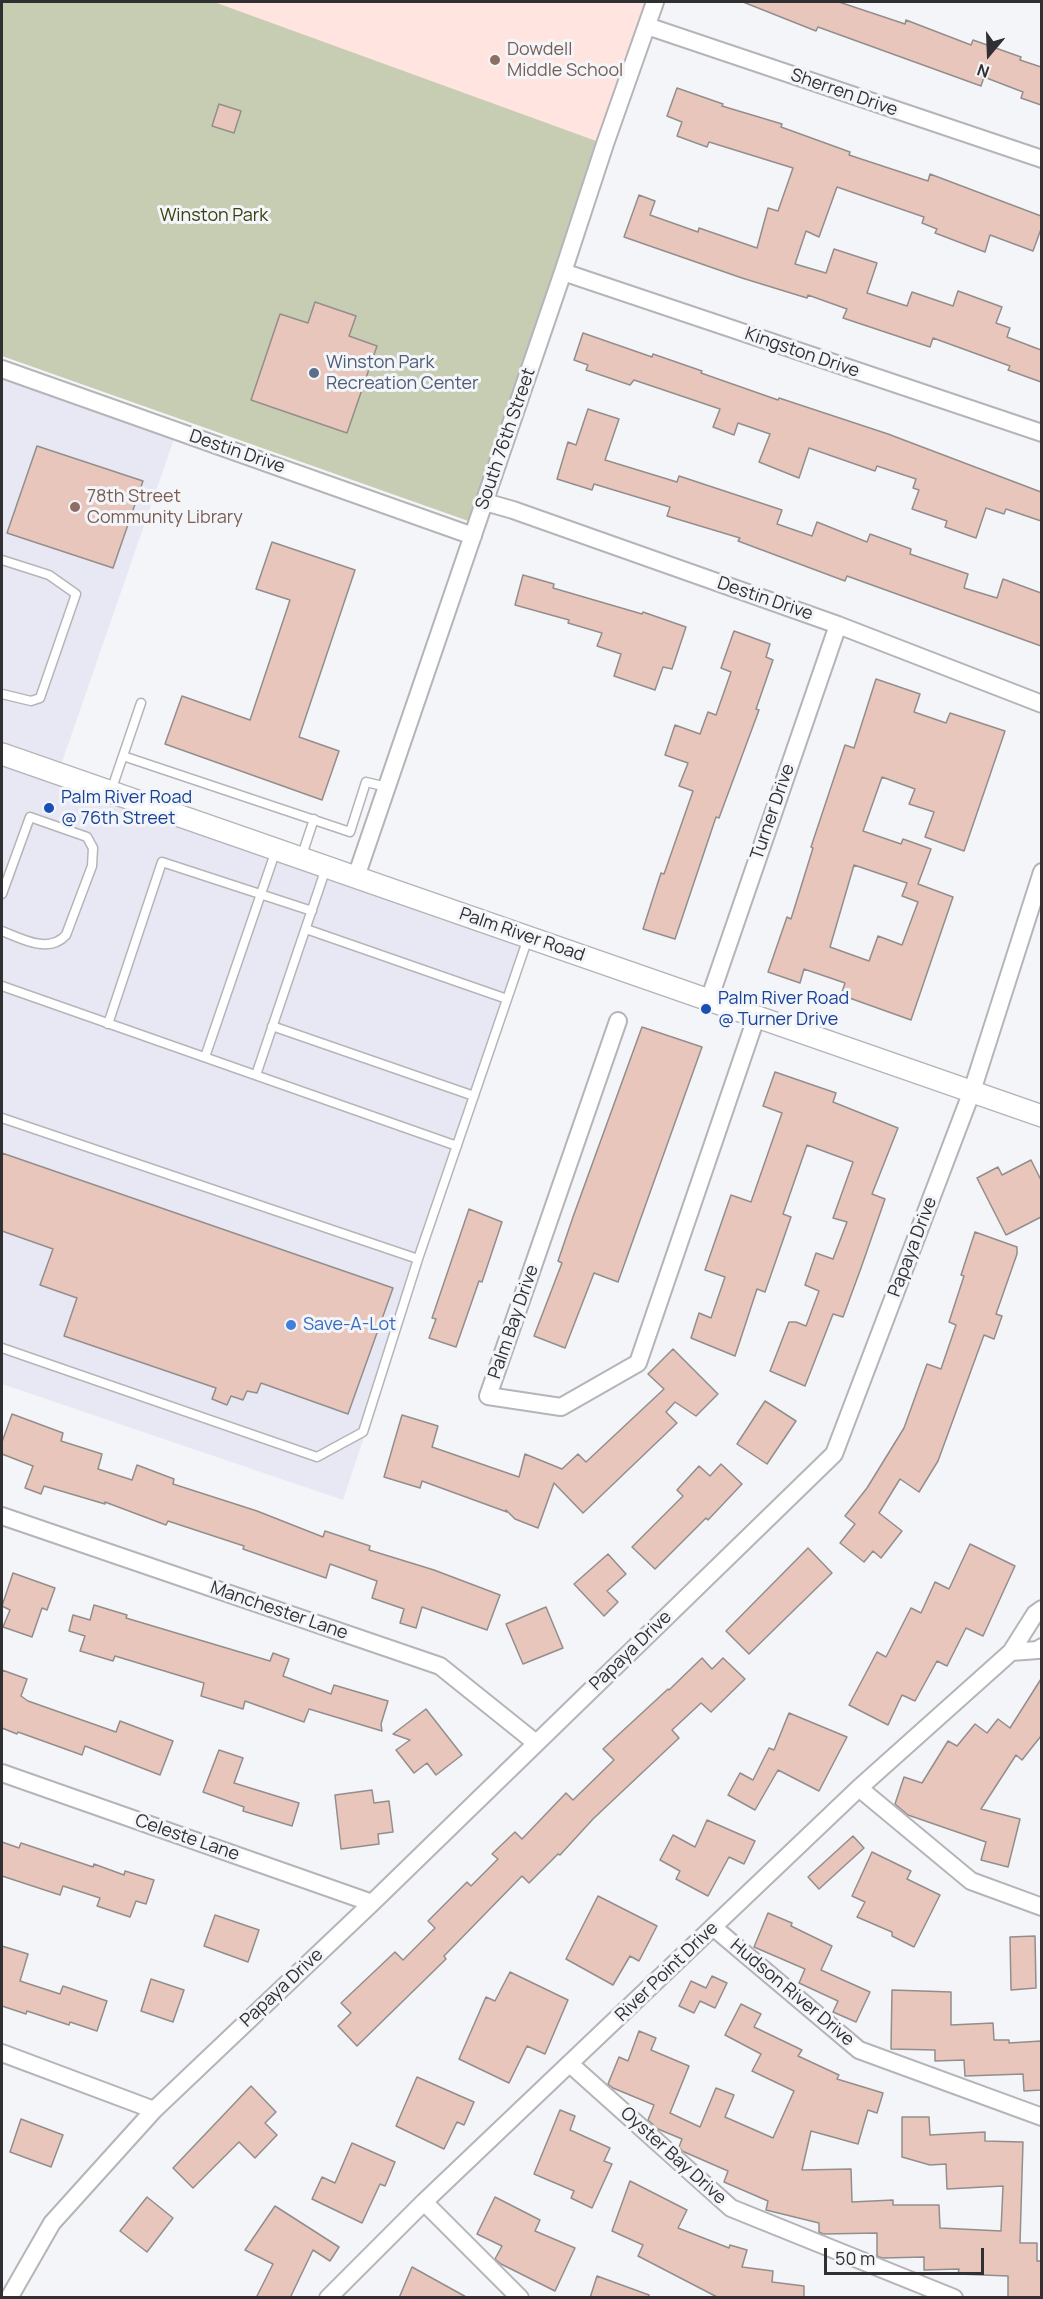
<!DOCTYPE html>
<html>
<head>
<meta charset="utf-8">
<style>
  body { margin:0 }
  #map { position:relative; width:1043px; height:2299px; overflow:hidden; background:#f4f5f9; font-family:Manrope,sans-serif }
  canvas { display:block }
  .frame { position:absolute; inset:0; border:3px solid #303032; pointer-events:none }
  .north { position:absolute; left:959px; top:24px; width:60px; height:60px; -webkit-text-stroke:4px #f4f5f9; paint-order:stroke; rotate:199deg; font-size:16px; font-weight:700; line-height:24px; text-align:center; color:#303032 }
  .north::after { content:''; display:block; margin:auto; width:21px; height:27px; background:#303032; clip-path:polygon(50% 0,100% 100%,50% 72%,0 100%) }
  .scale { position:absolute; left:824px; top:2248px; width:160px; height:27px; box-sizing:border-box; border:3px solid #303032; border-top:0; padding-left:8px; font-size:18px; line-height:21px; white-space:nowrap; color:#303032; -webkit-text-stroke:4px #f4f5f9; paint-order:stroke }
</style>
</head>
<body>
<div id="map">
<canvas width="1043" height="2299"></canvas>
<div class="frame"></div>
<div class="north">N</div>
<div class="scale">50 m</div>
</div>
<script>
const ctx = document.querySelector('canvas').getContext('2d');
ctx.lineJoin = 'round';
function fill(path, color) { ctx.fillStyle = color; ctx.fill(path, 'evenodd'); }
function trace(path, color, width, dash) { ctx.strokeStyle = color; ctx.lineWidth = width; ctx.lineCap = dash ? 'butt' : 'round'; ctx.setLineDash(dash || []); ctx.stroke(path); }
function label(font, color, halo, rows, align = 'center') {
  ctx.font = font + ' Manrope,sans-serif'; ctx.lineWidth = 6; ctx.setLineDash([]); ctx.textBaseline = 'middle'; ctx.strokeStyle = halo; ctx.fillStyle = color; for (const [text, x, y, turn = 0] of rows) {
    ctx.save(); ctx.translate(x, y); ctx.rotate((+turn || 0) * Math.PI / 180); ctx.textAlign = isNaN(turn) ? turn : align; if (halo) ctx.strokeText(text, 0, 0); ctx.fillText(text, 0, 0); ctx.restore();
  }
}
fill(new Path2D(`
  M2,375L175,436L60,768L2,748Z
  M2,763L529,943L343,1500L2,1384Z`), '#e7e8f3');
fill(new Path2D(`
  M190,2H655L605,144Z`), '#ffe4df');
fill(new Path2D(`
  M2,2H214L610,146L474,523L2,356Z`), '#c6cdb3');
const building = new Path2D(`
  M743,2H839L905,24L906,20L971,45L973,40L1021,57L1020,60L1041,67V105L1021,98L1023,92L984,77L981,86L818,27L816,31Z
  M677,88L723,104L722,106L782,124L781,127L850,152L849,155L928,181L930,174L1041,216V229L1033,251L990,235L985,252L935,233L937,229L922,223L924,217L837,187L819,237L806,231L795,264L826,273L834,249L877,263L867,293L907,306L912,292L953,306L958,291L1002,307L996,323L1010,328L1007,337L1041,350V382L1008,370L1010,366L933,338L930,347L843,318L847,309L808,295L807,298L742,278L624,237L639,195L655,201L650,215L698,232L699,228L757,248L768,208L778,211L793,168L709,142L707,147L677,136L682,122L667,116Z
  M219,104L241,111L234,133L212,126Z
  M315,302L356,316L349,336L377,346L347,433L251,400L280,314L308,323Z
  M583,333L652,357L653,354L702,371L701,373L778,400L779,398L888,434L1041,492V521L1006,509L1004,514L986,508L976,538L945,527L947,521L912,509L919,490L913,488L916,479L877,466L875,471L809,448L799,478L759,462L770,434L738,423L734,435L713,427L720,409L634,380L630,385L586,370L588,365L574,360Z
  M588,409L619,419L605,460L677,482L679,476L782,510L777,524L812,536L817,522L867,542L870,534L911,549L910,554L968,574L964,588L997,598L1003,579L1041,593V646L847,576L845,581L738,541L740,538L667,516L670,507L594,484L592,490L557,479L568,442L576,445Z
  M37,446L143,481L113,568L7,533Z
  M272,542L355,570L299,737L339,751L322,800L165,744L182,696L250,720L290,600L256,589Z
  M523,575L554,584L553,588L642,614L643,612L686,627L672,669L663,667L655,690L614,676L621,654L597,646L602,633L568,623L569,620L515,605Z
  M734,631L770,644L766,657L773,660L756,709L759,710L719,818L716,817L675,939L643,929L661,873L664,874L693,791L679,786L688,763L665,755L675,725L700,734L708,712L716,715L731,672L721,668Z
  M876,679L920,694L914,712L946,723L950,713L1005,731L964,851L925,837L934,812L909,804L915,789L882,777L863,831L901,844L903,839L931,849L918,884L953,897L911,1020L841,995L845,983L804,969L800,983L768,972L787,917L791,919L813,848L811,847L845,745L854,748ZM854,865L907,883L902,896L918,902L902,945L878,936L869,961L830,947Z
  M642,1027L702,1047L618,1282L594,1273L565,1348L534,1336L562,1263L558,1261L573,1217Z
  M775,1072L836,1093L833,1102L898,1128L872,1194L885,1199L861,1268L843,1317L833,1314L805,1386L770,1371L789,1322H796L806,1326L819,1291L805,1285L816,1253L833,1259L847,1222L833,1218L853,1162L807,1145L783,1214L791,1217L765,1292L757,1289L735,1356L691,1338L699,1313L711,1318L725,1277L705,1270L731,1195L751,1202L782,1113L763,1106Z
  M2,1153L393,1288L348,1414L261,1383L257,1393L247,1391L243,1400L231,1396L227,1405L212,1399L216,1388L64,1336L77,1298L40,1285L53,1249L2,1231Z
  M1031,1160L1041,1180V1217L1006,1235L977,1178L998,1167L1002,1175Z
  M469,1209L502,1222L482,1282L479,1281L456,1347L429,1338L436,1319L432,1318Z
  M975,1232L1017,1247V1254L996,1314L1002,1316L994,1339L984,1335L938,1461L919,1492L900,1479L879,1513L902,1531L881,1558L873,1551L864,1562L840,1543L855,1524L845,1516L867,1488L904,1428L927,1364L941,1369L956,1325L949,1322L964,1276L961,1275Z
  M673,1349L718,1394L696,1416L675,1402L666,1412L677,1423L583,1513L554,1483L538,1528L515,1519L506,1510L507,1512L422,1481L420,1488L384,1477L402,1415L438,1426L432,1447L519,1477L525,1454L562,1469L578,1454L586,1462L664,1389L648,1374Z
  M765,1401L796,1421L767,1464L737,1444Z
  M12,1414L63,1433L61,1441L102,1454L98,1469L132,1480L137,1465L174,1479L173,1484L257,1511L323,1537L325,1531L370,1546L369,1550L434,1570L500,1595L487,1630L422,1607L416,1628L400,1623L404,1609L372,1598L377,1581L330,1564L326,1578L243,1549L244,1546L168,1521L166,1525L105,1502V1504L44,1486L41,1494L25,1488L33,1466L2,1454V1442Z
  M721,1464L742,1484L708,1520L706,1518L655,1569L632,1547L683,1496L677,1490L699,1466L710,1476Z
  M970,1544L1015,1566L983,1636L966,1628L947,1666L937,1661L915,1701L902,1695L888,1725L849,1705L877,1652L886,1657L911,1608L921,1613L935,1582L949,1589Z
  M808,1548L832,1573L749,1654L726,1631Z
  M608,1554L626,1574L607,1591L618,1602L604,1616L574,1584Z
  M13,1573L55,1588L47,1610L42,1608L32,1637L3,1627L10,1610L2,1606Z
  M94,1605L127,1615L126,1618L270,1661L273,1653L289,1659L283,1676L331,1694L334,1685L388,1701L381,1724L382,1731L309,1709L304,1722L245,1701L243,1709L201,1696L204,1683L115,1656L113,1661L80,1651L85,1636L69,1631L73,1615L90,1620Z
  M546,1607L563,1648L523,1664L506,1624Z
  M702,1658L712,1669L723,1658L745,1679L711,1712L701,1703L672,1730L679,1738L593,1819L560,1855L558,1854L529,1883L522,1876L444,1956L446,1959L357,2046L338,2026L351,2013L341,2003L395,1952L403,1960L435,1928L428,1921L467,1882L471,1886L498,1859L492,1854L515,1832L522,1839L566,1793L573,1800L614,1760L603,1749L668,1689L669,1690Z
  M2,1670L27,1679L21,1696L28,1701L116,1732L120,1721L173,1741L160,1775L85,1746L82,1755L18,1732L17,1734L2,1728Z
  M1041,1679V1736L1022,1760L1016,1755L981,1809L1020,1819L1008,1867L981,1860L986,1842L908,1815L895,1804L904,1777L922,1783L948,1741L957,1746L975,1724L987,1733L998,1719L1010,1728Z
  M426,1709L462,1755L436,1775L427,1763L414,1773L396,1750L410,1740L393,1734Z
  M789,1713L847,1737L819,1791L778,1770L755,1810L728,1795L740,1773L753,1780L769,1748L774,1750Z
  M219,1750L243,1758L234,1783L299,1803L292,1826L243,1811L244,1807L203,1792Z
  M372,1790L374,1803L389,1801L393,1832L378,1834L379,1844L341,1849L335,1795Z
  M707,1820L755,1841L744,1864L729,1857L708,1896L676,1879L680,1871L660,1860L673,1835L695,1847Z
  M853,1836L864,1848L819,1889L808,1877Z
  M2,1842L19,1848L21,1843L93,1867L94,1864L124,1875L125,1871L154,1880L146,1904L136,1901L130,1917L97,1906L100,1898L63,1886L60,1895L2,1876Z
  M872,1852L911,1871L907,1879L940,1895L914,1947L892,1936V1932L857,1917L865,1902L852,1896Z
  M598,1896L657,1926L639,1961L630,1956L613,1985L566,1959Z
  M768,1913L792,1923L791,1926L832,1946L821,1970L870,1992L856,2022L833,2012L838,2001L799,1983L805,1969L754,1947Z
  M215,1915L259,1930L248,1962L204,1946Z
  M1035,1936L1036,1988L1011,1990L1010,1937Z
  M2,1946L28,1954L20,1981L60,1994L63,1986L107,2001L97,2031L70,2022L69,2025L27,2011L26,2014L2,2006Z
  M510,1972L568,2000L545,2054L527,2046L509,2083L459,2059L486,1997L495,2001Z
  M712,1976L727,1983L715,2008L700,2001L694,2013L679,2006L691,1981L706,1988Z
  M151,1979L184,1990L173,2022L141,2011Z
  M892,1990L951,1992V2025L993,2023L994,2040H1009V2043L1041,2041V2090L1024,2091L1023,2074L965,2076L964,2060L935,2061V2050L891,2049Z
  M741,2004L761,2014L754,2027L802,2050L798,2056L839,2075L837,2079L883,2093L877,2113L868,2110L858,2144L811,2131L802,2170L851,2169L852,2202L893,2200V2205H939L940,2228L1001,2231L1003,2186L947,2189L946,2164L930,2165L902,2157V2117H929L930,2135L985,2132V2141L1023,2142L1020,2243H1037V2261H1041V2298H1008V2276L958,2274L959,2269L924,2270V2257L882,2258L877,2256V2233L823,2234L819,2232V2223L766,2210L768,2201L724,2182L728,2171L682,2151L679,2147L682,2139L658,2129L648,2120L654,2105L613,2088L608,2084L619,2057L628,2061L639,2031L656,2038L651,2050L689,2066L670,2113L700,2127L716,2088L734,2095L725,2117L773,2138L794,2091L752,2071L761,2054L725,2035Z
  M417,2077L474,2102L464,2125L457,2122L444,2149L396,2126Z
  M251,2086L276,2112L265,2123L277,2135L255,2158L239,2142L193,2188L173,2168Z
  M560,2110L575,2116L570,2130L610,2148L604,2161L612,2164L592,2208L571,2198L574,2191L534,2174Z
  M21,2119L63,2135L51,2167L10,2152Z
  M352,2143L395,2162L385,2186L380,2184L362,2223L312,2199L322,2177L335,2183Z
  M630,2181L687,2210L678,2228L729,2248L730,2245L747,2250L742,2267L773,2271L772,2282L804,2286V2298H719L638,2256L643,2245L612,2231Z
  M147,2197L173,2218L147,2252L120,2231Z
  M495,2197L540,2220L535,2231L575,2248L555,2291L501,2264L495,2259L502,2246L477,2234Z
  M275,2206L339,2247L330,2261L313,2250L290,2298H256L273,2264L245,2250Z
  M412,2267L468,2298H399Z
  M597,2276L649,2295V2298H590Z`);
fill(building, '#e9c6bb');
trace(building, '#938e8d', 1.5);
const service = new Path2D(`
  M2,560L49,575L76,594L40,698L31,701L2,694
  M123,756L350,832L366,782L387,787
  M111,791L141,703
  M301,858L314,819
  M2,894L30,817L87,837L93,848L92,866L66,935C49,954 22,939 2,931
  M306,929L507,999
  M2,986L457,1146
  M108,1024L162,862L312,911
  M272,1026L474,1096
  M205,1057L276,850
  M256,1075L326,868
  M2,1118L418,1259L528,938
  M2,1348L317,1457L363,1432L418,1259`);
const minor = new Path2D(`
  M647,26L1042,159
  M563,272L1042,433
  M2,369L473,536
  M485,502L513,510L838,625L1042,704
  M356,877L563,272L605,144L655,2
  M709,1000L838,625
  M618,1021L488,1396L561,1407L638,1363L756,1018
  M2,1516L440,1666L536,1743
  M1011,1652L1038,1650L1042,1647
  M2,1773L372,1903
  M859,1788L971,1881L1042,1907
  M713,1927L859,2050L1042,2117
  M2,2053L154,2110
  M570,2064L731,2208L954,2298
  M424,2202L520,2298
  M9,2298L52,2223L154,2110L372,1903L834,1454L972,1091L1042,872
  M328,2298L424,2202L859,1788L1011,1652L1035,1614L1042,1609`);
const tertiary = new Path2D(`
  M2,754L1042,1116`);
trace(service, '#b5b5b9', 11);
trace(minor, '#b5b5b9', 20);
trace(tertiary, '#b5b5b9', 24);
trace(service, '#fff', 8);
trace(minor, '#fff', 16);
trace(tertiary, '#fff', 21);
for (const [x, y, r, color] of [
  [495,60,6,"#8d6e63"],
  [314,373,6,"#5c6f8a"],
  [75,507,6,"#8d6e63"],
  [49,808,6,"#1a4fb4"],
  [706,1009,6,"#1a4fb4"],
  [291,1325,6,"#3f7fe0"]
]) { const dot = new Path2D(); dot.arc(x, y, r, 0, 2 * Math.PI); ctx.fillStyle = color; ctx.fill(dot); trace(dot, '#f4f5f9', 2); }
label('18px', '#785e54', '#f4f5f9', [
  ["Dowdell",507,50],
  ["Middle School",507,71],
  ["78th Street",87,497],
  ["Community Library",87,518]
], 'left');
label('18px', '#303032', '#f4f5f9', [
  ["Sherren Drive",844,93,19],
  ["Kingston Drive",802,353,19],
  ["South 76th Street",506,439,-71],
  ["Destin Drive",237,452,19],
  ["Destin Drive",765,599,19],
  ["Turner Drive",773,812,-71],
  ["Palm River Road",522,935,19],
  ["Papaya Drive",913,1247,-69],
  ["Palm Bay Drive",514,1322,-71],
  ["Manchester Lane",279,1611,19],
  ["Papaya Drive",631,1651,-44],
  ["Celeste Lane",187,1838,19],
  ["River Point Drive",667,1972,-44],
  ["Papaya Drive",282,1988,-43],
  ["Hudson River Drive",792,1993,40],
  ["Oyster Bay Drive",673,2156,42]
]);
label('18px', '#37410e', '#f4f5f9', [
  ["Winston Park",214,216]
]);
label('18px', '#4e5e75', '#f4f5f9', [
  ["Winston Park",326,363],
  ["Recreation Center",326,384]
], 'left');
label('18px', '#164399', '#f4f5f9', [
  ["Palm River Road",61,798],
  ["@ 76th Street",61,819],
  ["Palm River Road",718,999],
  ["@ Turner Drive",718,1020]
], 'left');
label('18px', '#366cbe', '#f4f5f9', [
  ["Save-A-Lot",303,1325]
], 'left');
</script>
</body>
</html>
